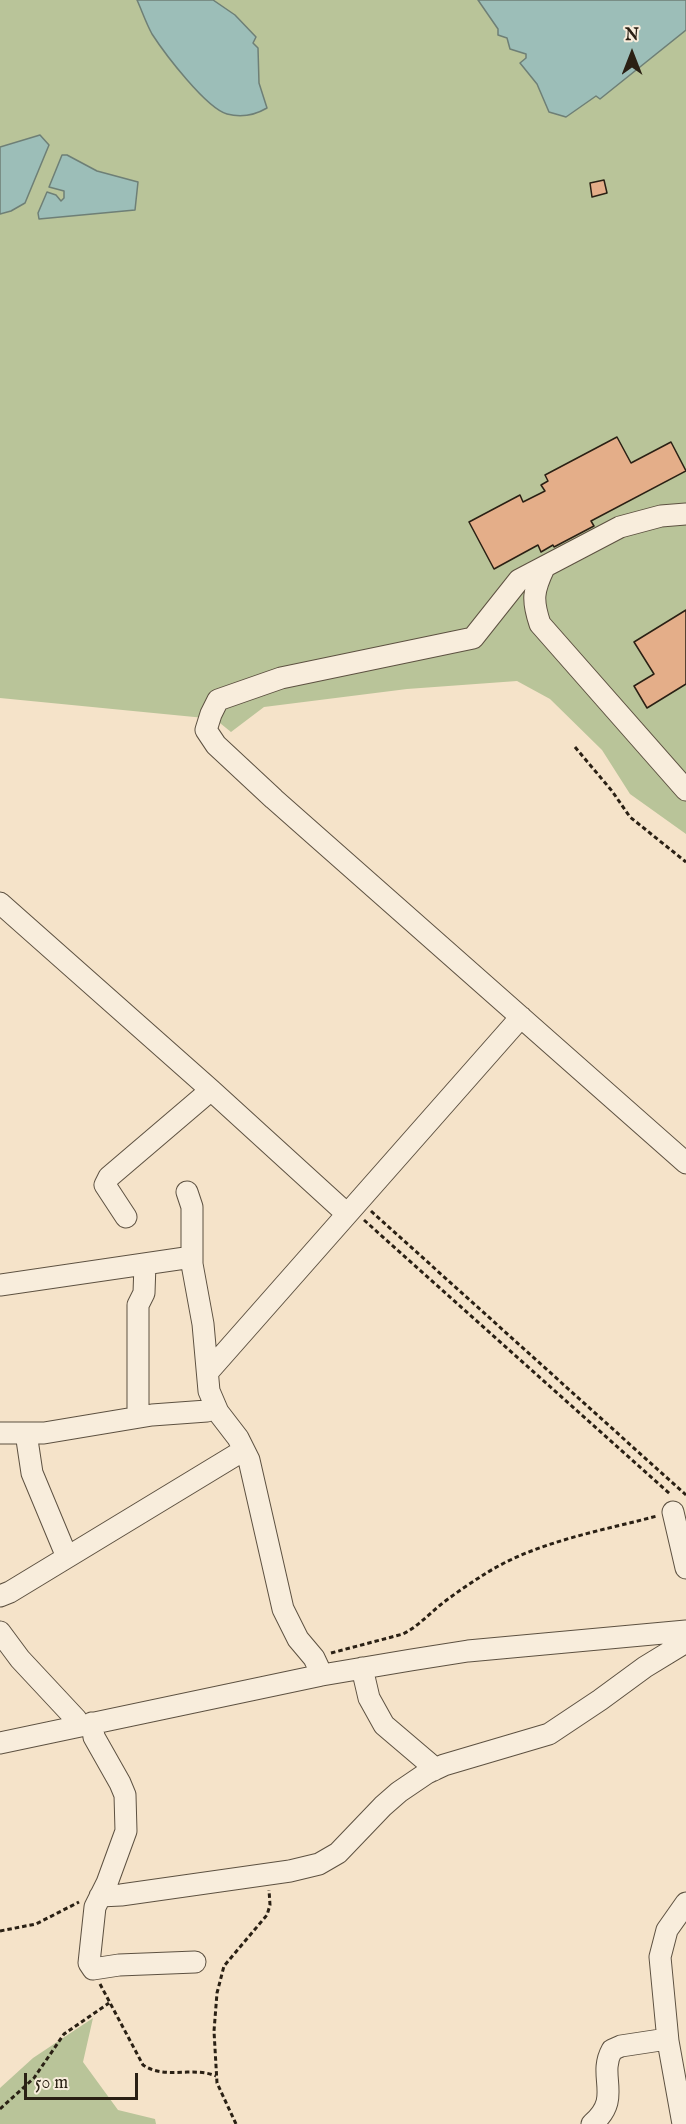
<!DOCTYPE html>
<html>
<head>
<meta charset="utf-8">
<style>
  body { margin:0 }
  #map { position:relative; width:686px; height:2124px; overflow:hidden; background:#f5e3c9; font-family:"IM FELL English",serif }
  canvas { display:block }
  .north { position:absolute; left:602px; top:24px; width:60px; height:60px; -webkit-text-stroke:4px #f8eddc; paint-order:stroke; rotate:0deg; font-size:16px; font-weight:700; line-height:24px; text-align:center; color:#2a2014 }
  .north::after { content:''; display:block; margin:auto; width:21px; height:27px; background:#2a2014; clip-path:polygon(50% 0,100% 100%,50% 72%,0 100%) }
  .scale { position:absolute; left:24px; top:2073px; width:114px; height:27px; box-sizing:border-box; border:3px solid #2a2014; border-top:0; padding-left:8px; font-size:18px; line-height:21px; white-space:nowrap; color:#2a2014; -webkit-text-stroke:4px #f8eddc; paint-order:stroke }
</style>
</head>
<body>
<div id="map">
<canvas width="686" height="2124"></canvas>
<div class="north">N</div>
<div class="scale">50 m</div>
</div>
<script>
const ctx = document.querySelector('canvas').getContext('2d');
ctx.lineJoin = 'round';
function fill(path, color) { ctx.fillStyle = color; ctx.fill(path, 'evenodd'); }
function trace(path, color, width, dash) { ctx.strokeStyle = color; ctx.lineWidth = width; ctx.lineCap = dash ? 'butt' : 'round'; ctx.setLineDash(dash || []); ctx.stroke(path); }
fill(new Path2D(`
  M0,0H686V834L630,794L602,750L550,699L517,681L407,689L264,707L231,732L215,719L0,698Z
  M93,2018L83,2062L118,2110L155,2119L156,2124H0V2088L33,2058Z`), '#b9c499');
const water = new Path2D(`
  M137,0H213L235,15L256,37L253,43L258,48L259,83L267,108C255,115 242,118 227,114C206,108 165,54 152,34C146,23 142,11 137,0Z
  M478,0H686V30L600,99L596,96L566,117L549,112L537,84L520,63L526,58V54L510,49L507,38L498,35V29Z
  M40,135L49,145L25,203L11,211L0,214V147Z
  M62,155H67L97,171L138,182L135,210L39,219L38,213L47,192L56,195L61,201L64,198V191L49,187Z`);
fill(water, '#9cbeb8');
trace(water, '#6e7f76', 1.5);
const building = new Path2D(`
  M604,180L607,193L592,197L590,183Z
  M617,437L631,463L671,442L686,471L591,521L594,526L554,547L553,545L541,552L538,545L494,569L469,522L520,495L523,502L545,491L541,485L548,481L545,475Z
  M686,610V684L647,708L634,686L654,674L634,642Z`);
fill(building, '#e4ae89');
trace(building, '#2a2014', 1.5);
const minor = new Path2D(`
  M686,514L661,516L620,527L519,580L473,638L281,678L218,700L211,714L206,730L216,745L274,799L686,1163
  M544,568C533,591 532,600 540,624L686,790
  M0,903L211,1090L347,1214
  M187,1192L192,1207V1264L203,1324L209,1391L218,1412L238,1438L249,1460L283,1609L298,1639L314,1658L322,1675
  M126,1217L105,1185L109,1177L211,1090
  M0,1285L192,1257
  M208,1372L521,1017
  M138,1417V1305L144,1293L145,1264
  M0,1433H44L152,1415L207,1411L215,1407
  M26,1433L32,1473L67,1557
  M673,1512L686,1568
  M0,1596L10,1592L244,1450
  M0,1632L20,1659L76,1719L79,1726
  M362,1668L369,1698L384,1725L431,1765L434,1770
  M92,1723L94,1737L120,1783L125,1795L126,1831L107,1883L95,1907L89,1963L93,1969L119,1965L195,1962
  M0,1743L322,1675L411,1660L468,1651L686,1631
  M100,1896L121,1895L290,1871L319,1864L338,1853L383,1806L399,1792L427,1773L444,1765L549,1734L600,1700L645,1667L686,1642
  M592,2124C623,2098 597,2077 612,2050L621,2046L667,2039
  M683,2124L668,2041L660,1957L667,1930L686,1903`);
trace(minor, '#5d5141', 23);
trace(new Path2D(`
  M575,747L612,791L630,817L686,862
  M371,1211L686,1495
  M364,1220L670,1494
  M331,1653L403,1634C417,1627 427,1616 439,1606C454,1594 472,1582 488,1572C539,1541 601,1531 657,1516
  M0,1931L36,1924L79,1902
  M100,1984L143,2065C165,2080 192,2066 216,2076
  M0,2109L34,2078L64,2034L109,2003
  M236,2124L217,2083L214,2031L217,1993L224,1966L267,1915L270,1905L269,1890`), '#2a2014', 3, [4.5, 3]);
trace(minor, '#f8eddc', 21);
</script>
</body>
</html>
